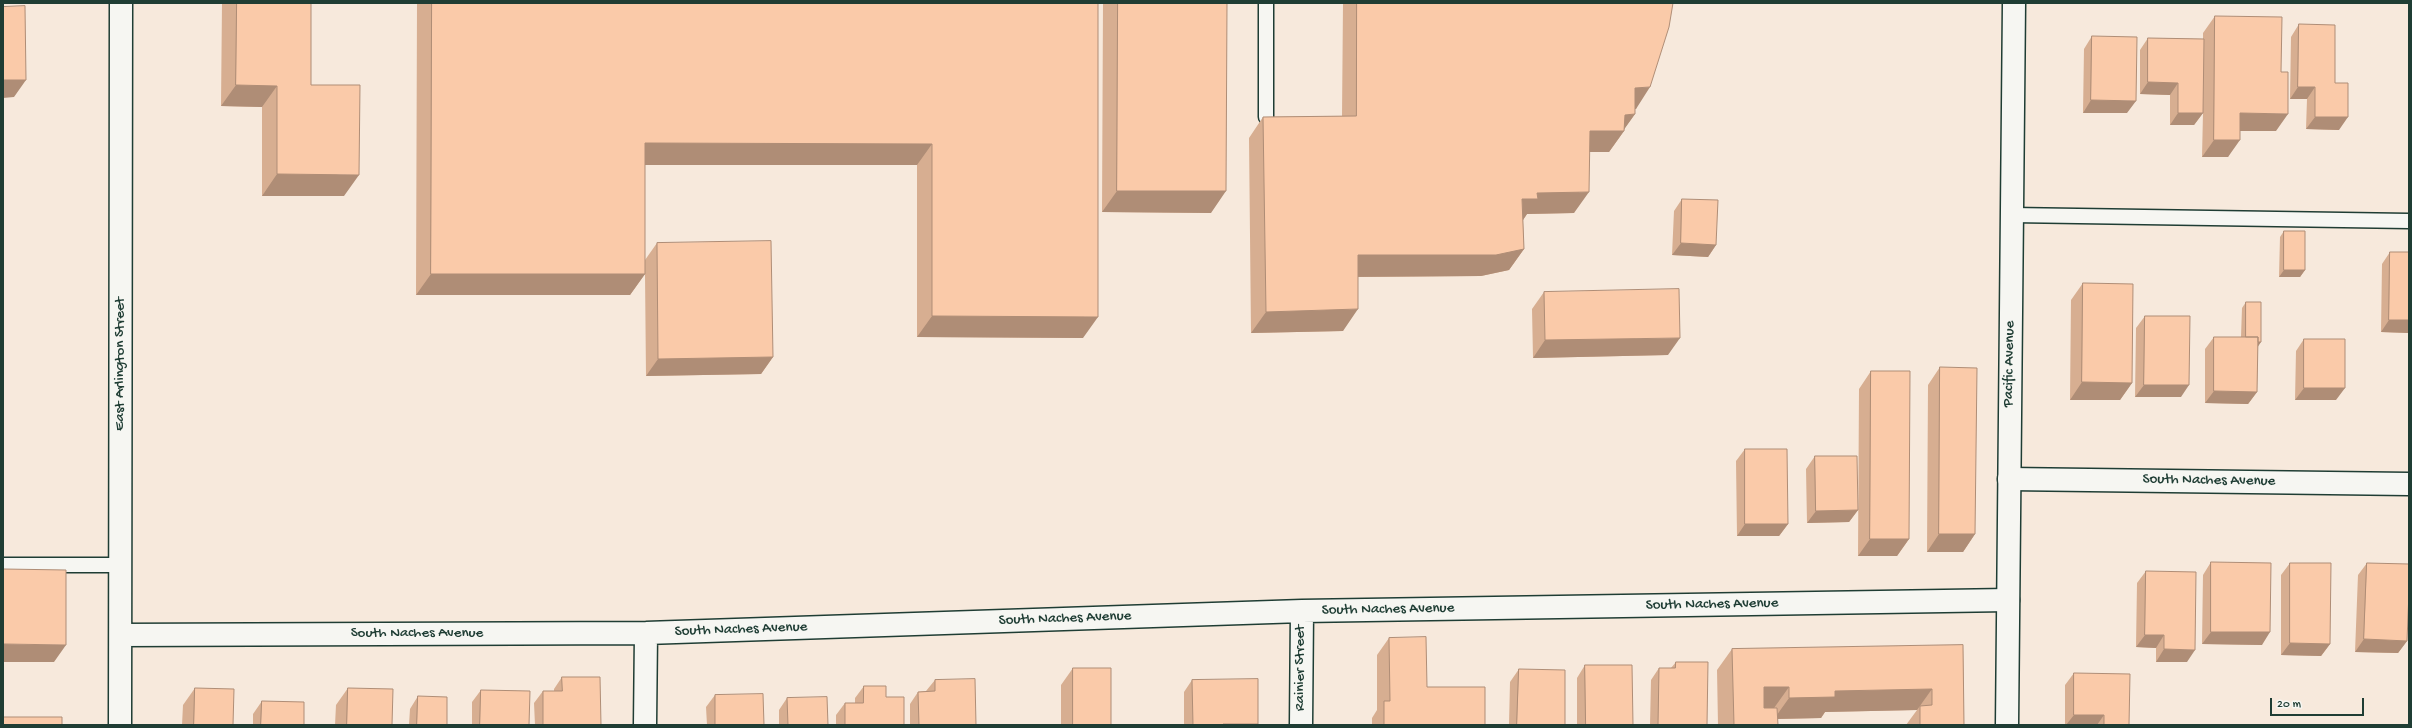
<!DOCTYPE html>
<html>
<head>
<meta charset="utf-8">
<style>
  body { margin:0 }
  #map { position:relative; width:2412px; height:728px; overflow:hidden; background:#f7e9dc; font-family:"Gochi Hand",sans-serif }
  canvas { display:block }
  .frame { position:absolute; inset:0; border:4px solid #1f3d34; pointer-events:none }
  .scale { position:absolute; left:2270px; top:698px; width:94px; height:18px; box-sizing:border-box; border:2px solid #1f3d34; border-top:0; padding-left:5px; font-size:12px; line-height:14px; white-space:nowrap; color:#1f3d34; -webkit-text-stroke:3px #f6f6f2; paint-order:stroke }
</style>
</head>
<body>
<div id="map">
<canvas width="2412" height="728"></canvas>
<div class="frame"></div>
<div class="scale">20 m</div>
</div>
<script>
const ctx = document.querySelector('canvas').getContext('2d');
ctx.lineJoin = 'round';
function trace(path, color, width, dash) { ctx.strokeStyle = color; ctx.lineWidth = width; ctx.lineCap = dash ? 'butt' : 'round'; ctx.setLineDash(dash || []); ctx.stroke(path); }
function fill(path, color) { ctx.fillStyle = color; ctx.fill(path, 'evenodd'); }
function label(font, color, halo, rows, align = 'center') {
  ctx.font = font + ' "Gochi Hand",sans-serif'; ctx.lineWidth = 3; ctx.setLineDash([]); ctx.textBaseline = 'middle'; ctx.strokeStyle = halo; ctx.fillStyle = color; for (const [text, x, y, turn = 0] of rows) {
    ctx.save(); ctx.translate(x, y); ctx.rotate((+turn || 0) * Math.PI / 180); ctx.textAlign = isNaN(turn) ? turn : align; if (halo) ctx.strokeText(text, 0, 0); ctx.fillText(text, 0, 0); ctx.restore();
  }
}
const service = new Path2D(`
  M1266,117V3
  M2012,215L2409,221
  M3,565H121`);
const minor = new Path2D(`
  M2009,479L2409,484
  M121,635L646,633L1302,611L2008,600
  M120,725L121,3
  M645,725L646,633
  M1301,725L1302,611`);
const tertiary = new Path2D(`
  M2007,725L2014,3`);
trace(service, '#1f3d34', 17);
trace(minor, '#1f3d34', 25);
trace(tertiary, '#1f3d34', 25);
trace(service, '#f6f6f2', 14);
trace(minor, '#f6f6f2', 22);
trace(tertiary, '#f6f6f2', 22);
fill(new Path2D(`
  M222,3H311V85L344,196H262V107L221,106Z
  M417,3H1098L1083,338L917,337V165H645V260L657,243L773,357L761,374L646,376L645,274L630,295H416Z
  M1103,3H1227L1211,213L1102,212Z
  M1343,3H1673L1636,109H1635V114L1624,129V131L1609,152H1589L1574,213L1527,214L1523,220L1524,249L1509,270L1481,276L1358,277L1343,331L1251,333L1249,138L1263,117L1342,116Z
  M2215,16L2276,131H2240L2228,157H2202L2203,113L2194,125H2170V95L2140,94V50L2148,38L2203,39V33Z
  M2299,24L2335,83L2339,130L2306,129L2307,99H2290L2291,37Z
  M2092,36L2127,113H2083L2084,49Z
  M1682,199L1716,245L1708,257L1672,255L1674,211Z
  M2284,231L2305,270L2300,277H2279L2280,237Z
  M2390,252L2409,333L2381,332L2382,264Z
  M2083,283L2132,383L2120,400H2070L2071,300Z
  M1544,292L1668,355L1533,358L1532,309Z
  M2246,302L2258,347L2257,392L2248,404L2205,403V349L2214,337H2241L2242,308Z
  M2145,316L2181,397H2135L2136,328Z
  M2304,339L2336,400H2295L2296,351Z
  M1940,367L1975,534L1963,552H1927L1928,385Z
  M1871,371L1909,539L1897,556H1858L1859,389Z
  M1745,449L1788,524L1779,536H1737L1736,461Z
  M1815,456L1858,510L1849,522L1807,523L1806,469Z
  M2211,562L2262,645L2202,644L2203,575Z
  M2290,563L2330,644L2321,656L2281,655V575Z
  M2367,563L2407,641L2398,653L2355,652L2358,575Z
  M2146,571L2187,662H2156V648L2136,647L2137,583Z
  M1389,638L1427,687L1485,725H1372V718L1377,710V655Z
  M1963,645L1964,725H1906L1917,710L1825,712L1821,718L1777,719L1778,725H1718L1717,670L1732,649Z
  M1676,662L1707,725H1650L1651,680L1659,668H1671Z
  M1585,665L1633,725H1577V678Z
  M1073,668L1111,725H1061V685Z
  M1519,669L1565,725H1509L1510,682Z
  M2074,673L2129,725H2065V685Z
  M562,677L601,725H535L534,703L543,691H554V689Z
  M935,680L976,725H910V704L918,692L926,691Z
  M1192,680L1257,725H1184V692Z
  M864,686L904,725H836V715L845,703H855V698Z
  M195,688L233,725H182L183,705Z
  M348,688L392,725H335L336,705Z
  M481,690L529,725H472V702Z
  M715,695L764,725H707L706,707Z
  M418,696L447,725H409L410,709Z
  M787,698L828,725H779V710Z
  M262,701L304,725H253V714Z`), '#d7ae91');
fill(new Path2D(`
  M3,80H26L14,97L3,98Z
  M2148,82L2178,83L2170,95L2140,94Z
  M236,85L277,86L262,107L221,106Z
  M1650,87L1636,109L1620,110L1635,88Z
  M2298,87H2315L2307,99H2290Z
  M2091,100L2136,101L2127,113H2083Z
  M2178,113H2203L2194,125H2170Z
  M2240,113L2288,114L2276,131H2228Z
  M1635,114L1623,131H1624L1609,152H1575L1590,131L1625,115Z
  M2315,117H2348L2339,130L2306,129Z
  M2214,140H2240L2228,157H2202Z
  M645,143L932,144L917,165H630Z
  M277,174L359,175L344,196H262Z
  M1117,191H1226L1211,213L1102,212Z
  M1589,192L1574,213L1527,214L1523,220L1522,199L1537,193Z
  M1681,243L1716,245L1708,257L1672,255Z
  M1524,249L1509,270L1481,276L1343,277L1358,255Z
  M2284,270H2305L2300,277H2279Z
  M431,274H645L630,295H416Z
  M1358,309L1343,331L1251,333L1266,312Z
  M932,316L1098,317L1083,338L917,337Z
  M2389,320H2409V333L2381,332Z
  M1680,338L1668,355L1533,358L1545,340Z
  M2246,342H2261L2257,348Z
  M773,357L761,374L646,376L658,359Z
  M2082,382L2132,383L2120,400H2070Z
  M2144,385H2189L2181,397H2135Z
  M2304,388H2345L2336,400H2295Z
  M2214,391L2257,392L2248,404L2205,403Z
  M1858,510L1849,522L1807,523L1816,511Z
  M1745,524H1788L1779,536H1737Z
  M1939,534H1975L1963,552H1927Z
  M1870,539H1909L1897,556H1858Z
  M2211,632H2270L2262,645L2202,644Z
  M2145,635H2164L2156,648L2136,647Z
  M2364,639L2407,641L2398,653L2355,652Z
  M2290,643L2330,644L2321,656L2281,655Z
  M3,644L66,645L54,662H3Z
  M2164,649L2195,650L2187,662H2156Z
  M1764,687H1789L1774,708L1749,709Z
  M1932,689L1917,710L1825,712L1821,718L1774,719L1789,698L1835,691Z
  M2074,715H2104L2097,725H2066Z
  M1223,724H1258L1257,725H1222Z`), '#af8d76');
const building = new Path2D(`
  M237,3H311V85H360L359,175L277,174V86L236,85Z
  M432,3H1098V317L932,316V144L645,143V274H431Z
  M1118,3H1227L1226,191H1117Z
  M1357,3H1673L1669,27L1650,87L1635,88V114L1625,115L1624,131H1590L1589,192L1537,193L1538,199H1522L1524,249L1496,255H1358V309L1266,312L1263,117L1356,116Z
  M25,6L26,80H3V7Z
  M2215,16L2282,17L2281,72H2288V114L2240,113V140H2214Z
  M2299,24L2335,25V83H2348V117H2315V87H2298Z
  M2092,36L2137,37L2136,101L2091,100Z
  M2148,38L2204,39L2203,113H2178V83L2148,82Z
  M1682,199L1718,200L1716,245L1681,243Z
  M2284,231H2305V270H2284Z
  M771,241L773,357L658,359L657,243Z
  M2390,252H2409V320H2389Z
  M2083,283L2133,284L2132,383L2082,382Z
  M1679,289L1680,338L1545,340L1544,292Z
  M2246,302H2261V342H2258V337H2246Z
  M2145,316H2190L2189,385H2144Z
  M2214,337H2258L2257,392L2214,391Z
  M2304,339H2345V388H2304Z
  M1940,367L1977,368L1975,534H1939Z
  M1871,371H1910L1909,539H1870Z
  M1745,449H1787L1788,524H1745Z
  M1815,456H1857L1858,510L1816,511Z
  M2211,562L2271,563L2270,632H2211Z
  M2290,563H2331L2330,644L2290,643Z
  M2367,563L2409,564V592L2407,641L2364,639Z
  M3,569L66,570V645L3,644Z
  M2146,571L2196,572L2195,650L2164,649V635H2145Z
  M1426,637L1427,687H1485V725H1384V701H1390L1389,638Z
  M1963,645L1964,725H1920V706L1932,705V689L1835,691V697L1789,698V687H1764V708H1777L1778,725H1734L1732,649Z
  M1676,662H1708L1707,725H1658L1659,668H1675Z
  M1585,665H1632L1633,725H1586Z
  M1073,668H1111V725H1073Z
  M1519,669L1565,670V725H1517Z
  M2074,673L2130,674L2129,725H2104V715H2074Z
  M562,677H600L601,725H543V691H562Z
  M975,679L976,725H919L918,692L935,691V680Z
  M1258,679V724H1223V725H1193L1192,680Z
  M864,686H886V697H904V725H845V703H863Z
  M195,688L234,689L233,725H194Z
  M348,688L393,689L392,725H347Z
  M481,690L530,691L529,725H480Z
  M763,694L764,725H715V695Z
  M418,696L447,697V725H417Z
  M827,697L828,725H788L787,698Z
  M262,701L304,702V725H261Z
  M3,717H62V725H3Z`);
fill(building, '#facaa9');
trace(building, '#af8d76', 1);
label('15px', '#1f3d34', '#f6f6f2', [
  ["East Arlington Street",121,364,-90],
  ["Pacific Avenue",2010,364,-89],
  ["South Naches Avenue",2209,481,1],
  ["South Naches Avenue",1712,605,-1],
  ["South Naches Avenue",1388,610,-1],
  ["South Naches Avenue",1065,619,-2],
  ["South Naches Avenue",741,630,-2],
  ["South Naches Avenue",417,634],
  ["Rainier Street",1301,668,-90]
]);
</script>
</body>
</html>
